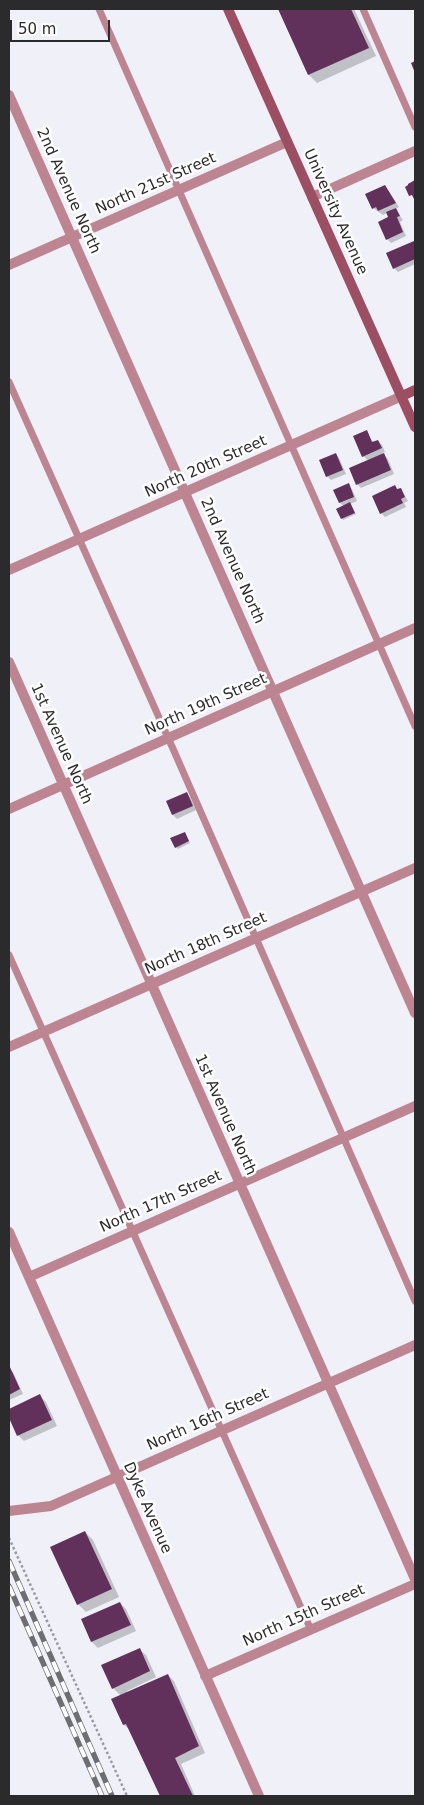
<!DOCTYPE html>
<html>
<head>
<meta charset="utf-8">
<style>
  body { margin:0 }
  #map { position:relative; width:424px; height:1805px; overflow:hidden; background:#f0f0f9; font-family:"DejaVu Sans",sans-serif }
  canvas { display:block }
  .frame { position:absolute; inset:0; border:10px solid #2b2b2e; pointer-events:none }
  .scale { position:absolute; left:10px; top:20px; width:100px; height:22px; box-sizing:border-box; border:2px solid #2b2b2e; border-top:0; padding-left:6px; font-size:15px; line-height:18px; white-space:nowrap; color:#2b2b2e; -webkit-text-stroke:4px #fefefe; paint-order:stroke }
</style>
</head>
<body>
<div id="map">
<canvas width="424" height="1805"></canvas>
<div class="frame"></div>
<div class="scale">50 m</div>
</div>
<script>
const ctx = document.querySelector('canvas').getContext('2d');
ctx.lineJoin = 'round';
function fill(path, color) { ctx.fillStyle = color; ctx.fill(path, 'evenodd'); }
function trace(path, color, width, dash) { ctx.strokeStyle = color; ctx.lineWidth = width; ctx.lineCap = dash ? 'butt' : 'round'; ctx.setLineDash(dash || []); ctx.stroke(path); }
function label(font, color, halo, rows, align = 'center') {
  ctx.font = font + ' "DejaVu Sans",sans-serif'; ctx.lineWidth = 5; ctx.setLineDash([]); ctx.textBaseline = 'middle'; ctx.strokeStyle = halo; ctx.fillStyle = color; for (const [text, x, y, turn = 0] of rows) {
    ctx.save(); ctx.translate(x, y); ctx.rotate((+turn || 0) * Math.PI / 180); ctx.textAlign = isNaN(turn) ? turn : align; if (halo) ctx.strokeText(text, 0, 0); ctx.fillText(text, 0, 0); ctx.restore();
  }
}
fill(new Path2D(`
  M279,9H354L376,56L317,83L309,75Z
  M385,186L399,207L395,209L403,220L400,222L406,236L391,243L387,239L390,218L387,213L383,215L373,208Z
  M414,242L415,244V264L398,272L394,268Z
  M366,432L374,443L378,441L382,445L385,452L382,453L388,459L394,474L361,488L357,484L369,461L363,456Z
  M335,454L339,458L346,474L331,480L327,476Z
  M348,485L352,489L357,501L350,504L356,514L343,520L342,518L344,506L340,503L335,491Z
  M401,489L408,501L404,503L406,507L385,517L381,513Z
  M186,793L190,797L196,810L177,819L173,815L167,802Z
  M186,835L190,843L178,849L176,847Z
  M9,1369L13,1372L23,1394L9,1400Z
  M40,1396L46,1402L57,1426L24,1441L18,1435L9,1415V1410Z
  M85,1532L93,1540L119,1597L86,1612L78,1604Z
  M120,1603L126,1609L136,1631L98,1648L92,1642L83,1620Z
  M139,1649L146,1655L156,1677L127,1691L128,1693L168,1675L174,1681L205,1753L181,1764L195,1796H161L130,1730L124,1725L121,1696L113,1688Z`), '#0003');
fill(new Path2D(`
  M278,9H351L369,48L308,75Z
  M415,61V73L411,63Z
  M415,180V201L412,195L409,196L405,187L408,185V184Z
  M385,185L396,203L378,211L376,207L372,209L365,194Z
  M396,208L400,216L397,217L403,232L386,240L378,222L388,217L386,212Z
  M414,241L415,259L393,269L386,253Z
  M367,430L372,442L378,440L382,448L362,457L353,436Z
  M336,453L343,470L326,477L319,460Z
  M384,453L391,470L356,485L349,468Z
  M349,483L354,497L339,503L333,490Z
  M395,485L397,489L401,488L405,497L401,499L403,503L380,514L372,496Z
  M350,502L355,513L341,519L336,509Z
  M187,792L193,806L172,815L166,801Z
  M185,832L189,841L175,848L170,838Z
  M9,1365L20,1389L9,1395Z
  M40,1394L52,1420L17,1436L9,1418V1409Z
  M85,1531L112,1589L77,1605L50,1547Z
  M120,1602L131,1625L91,1642L81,1619Z
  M140,1648L150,1671L112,1689L101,1665Z
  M168,1674L199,1746L175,1758L193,1796H160L126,1724L123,1725L111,1699Z`), '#61305b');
trace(new Path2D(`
  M9,1538L127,1796`), '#9a9aa0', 2.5, [2.5, 2.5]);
trace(new Path2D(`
  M99,9L415,726
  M363,9L415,127
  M9,382L174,751L415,1301
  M9,955L311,1630`), '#bc8591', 7);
trace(new Path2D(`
  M9,95L415,1013
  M312,197L415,151
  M9,265L287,142
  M9,570L402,396
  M9,662L415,1579
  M9,809L415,628
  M9,1047L415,868
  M9,1232L259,1796
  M29,1277L415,1106
  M9,1511L51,1506L415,1345
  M205,1676L415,1584`), '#bc8591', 10);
trace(new Path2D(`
  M228,9L415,427
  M402,396L415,390`), '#9c4f63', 10);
const rail = new Path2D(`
  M9,1561L112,1796
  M9,1586L102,1796`);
trace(rail, '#6d6d72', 5.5);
trace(rail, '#fefefe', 4, [11]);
label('15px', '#2b2b2e', '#fefefe', [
  ["North 21st Street",156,184,-24],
  ["2nd Avenue North",68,191,66],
  ["University Avenue",335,212,66],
  ["North 20th Street",206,467,-24],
  ["2nd Avenue North",232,561,66],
  ["North 19th Street",206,705,-24],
  ["1st Avenue North",61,744,66],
  ["North 18th Street",206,944,-24],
  ["1st Avenue North",225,1115,66],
  ["North 17th Street",161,1202,-24],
  ["North 16th Street",208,1420,-24],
  ["Dyke Avenue",147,1508,66],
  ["North 15th Street",304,1616,-24]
]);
</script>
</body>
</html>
